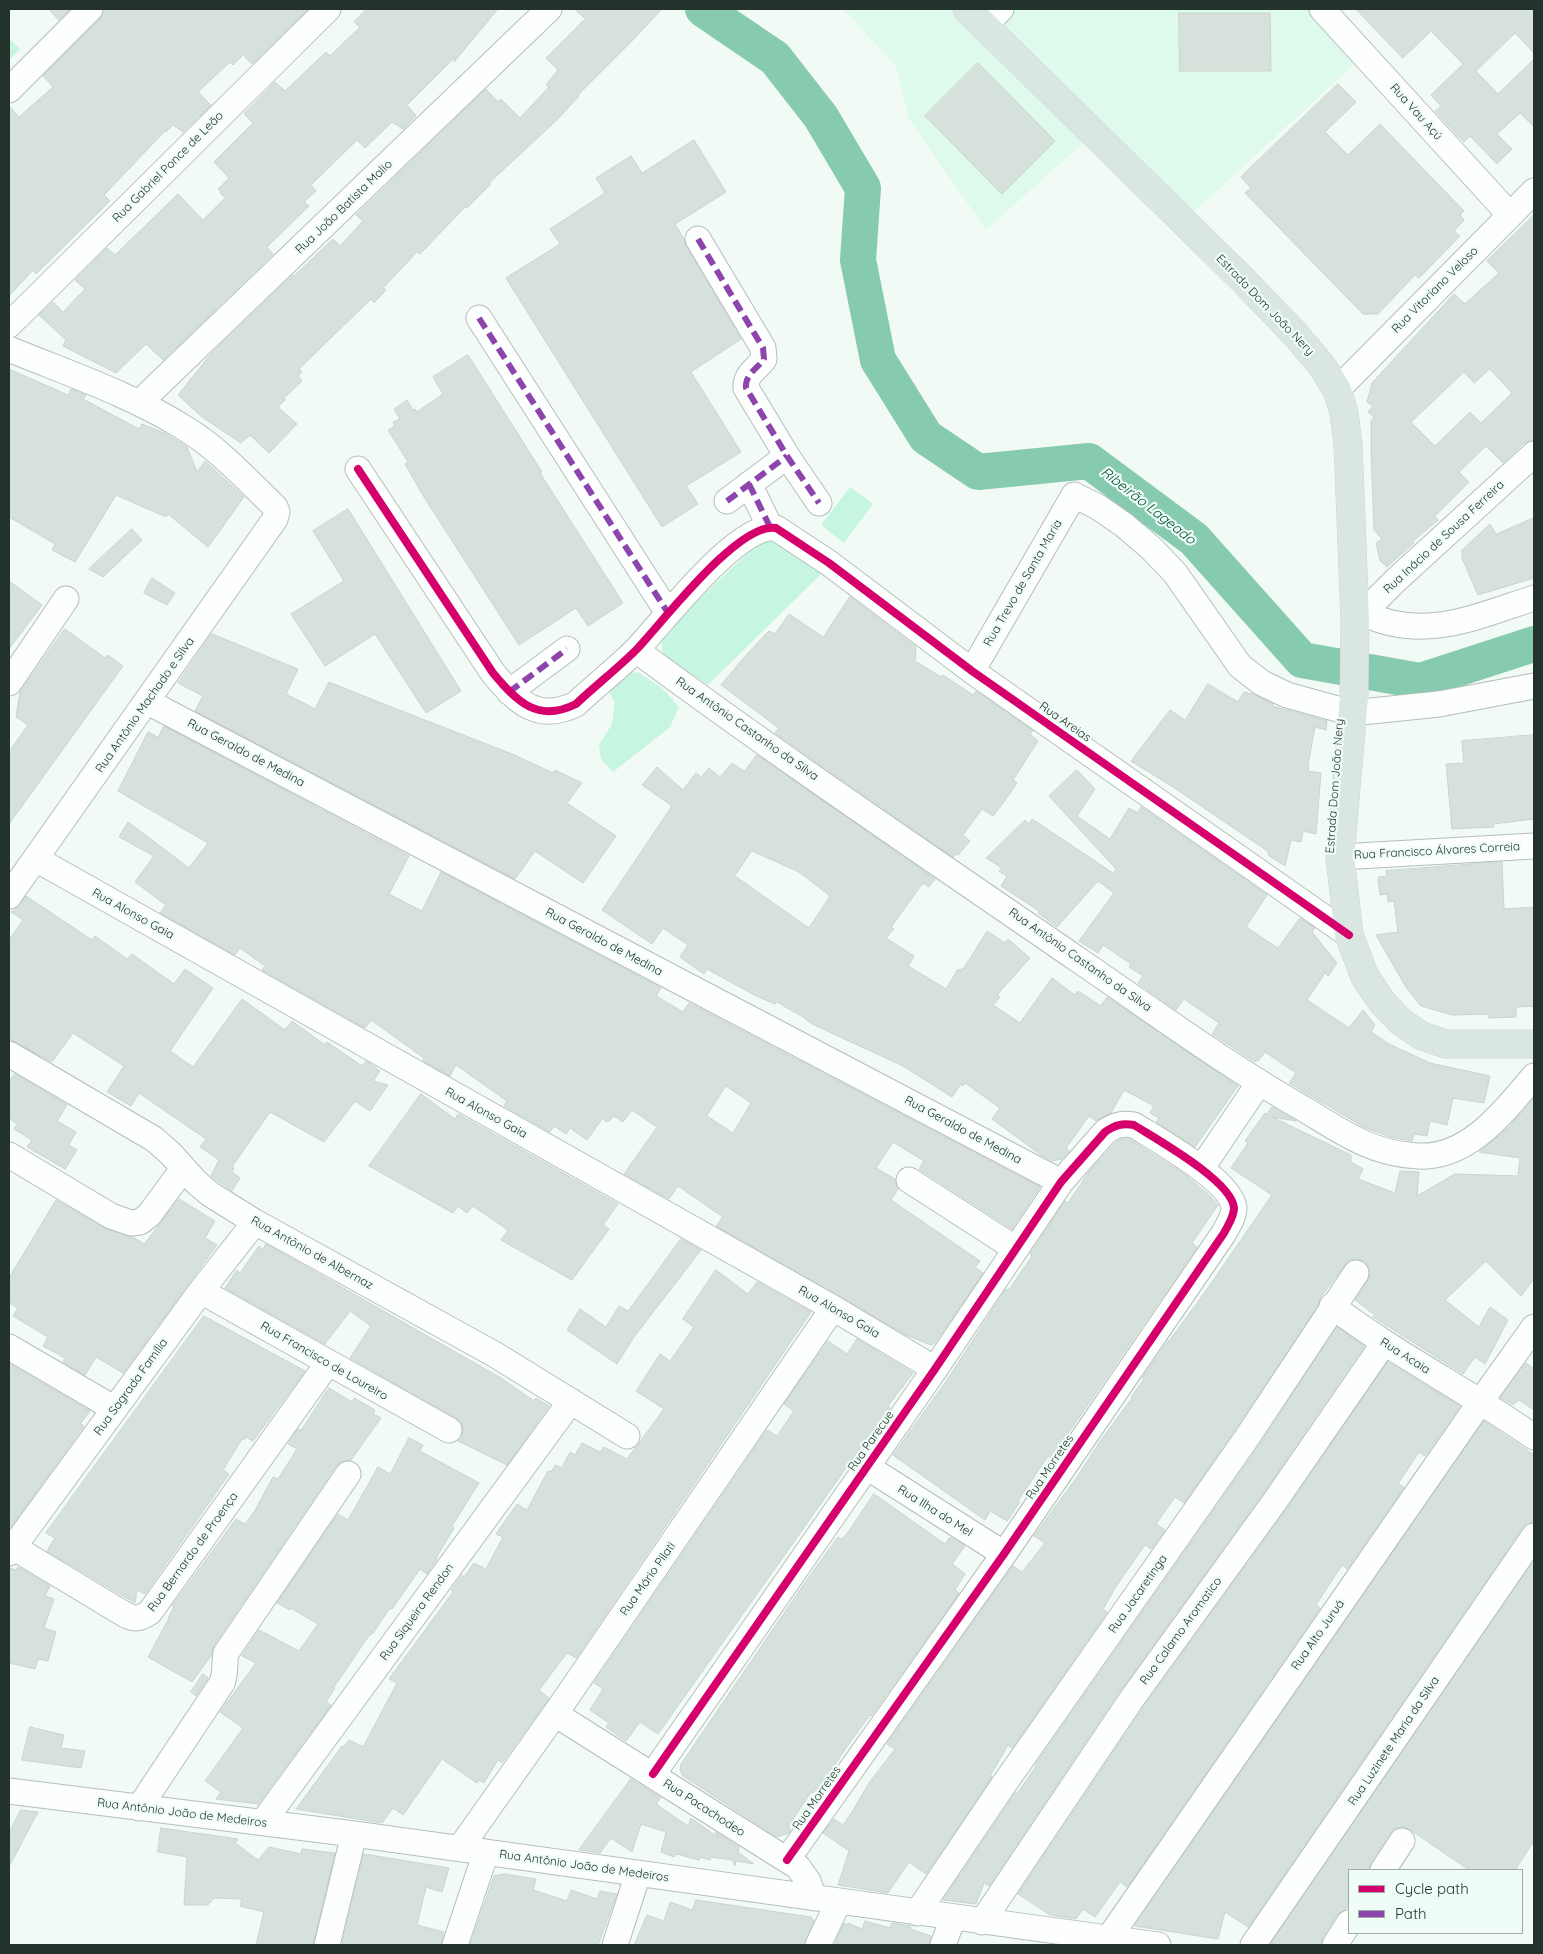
<!DOCTYPE html>
<html>
<head>
<meta charset="utf-8">
<style>
  body { margin:0 }
  #map { position:relative; width:1543px; height:1954px; overflow:hidden; background:#f2faf6; font-family:Quicksand,sans-serif }
  canvas { display:block }
  .frame { position:absolute; inset:0; border:10px solid #24322c; pointer-events:none }
  .legend { position:absolute; left:1348px; top:1869px; width:175px; height:65px; box-sizing:border-box; background:#effdf6; border:1px solid #9eaca5; margin:0; padding:6px 9px; list-style:none; font-size:15px; color:#24322c }
  .legend li { display:flex; align-items:center; gap:10px; height:25px }
  .legend b { width:25px; border:1px solid #9eaca5 }
</style>
</head>
<body>
<div id="map">
<canvas width="1543" height="1954"></canvas>
<div class="frame"></div>
<ul class="legend">
<li><b style="height:6px;background:#d6006c"></b>Cycle path</li>
<li><b style="height:6px;background:#8e44ad"></b>Path</li>
</ul>
</div>
<script>
const ctx = document.querySelector('canvas').getContext('2d');
ctx.lineJoin = 'round';
function fill(path, color) { ctx.fillStyle = color; ctx.fill(path, 'evenodd'); }
function trace(path, color, width, dash) { ctx.strokeStyle = color; ctx.lineWidth = width; ctx.lineCap = dash ? 'butt' : 'round'; ctx.setLineDash(dash || []); ctx.stroke(path); }
function label(font, color, halo, rows, align = 'center') {
  ctx.font = font + ' Quicksand,sans-serif'; ctx.lineWidth = 4.5; ctx.setLineDash([]); ctx.textBaseline = 'middle'; ctx.strokeStyle = halo; ctx.fillStyle = color; for (const [text, x, y, turn = 0] of rows) {
    ctx.save(); ctx.translate(x, y); ctx.rotate((+turn || 0) * Math.PI / 180); ctx.textAlign = isNaN(turn) ? turn : align; if (halo) ctx.strokeText(text, 0, 0); ctx.fillText(text, 0, 0); ctx.restore();
  }
}
fill(new Path2D(`
  M843,9H951L1083,143L986,230L909,119L896,66Z
  M979,9H1318L1364,55L1185,220Z`), '#defaed');
fill(new Path2D(`
  M9,38L20,49L9,60Z
  M850,487L873,504L844,543L821,525Z
  M767,537L823,572L708,685L665,657C660,647 661,639 667,630L757,544Z
  M638,672L662,688L679,707L670,727L613,772L601,759L599,745L612,724L615,702L609,692L611,681L621,674Z`), '#c6f5e1');
trace(new Path2D(`
  M703,9L775,58L821,117L863,188L858,260L878,360L926,437L978,472L1089,461L1194,539L1302,660L1420,681L1534,644`), '#86caaf', 36);
const building = new Path2D(`
  M49,9H70L59,20Z
  M104,9H308L252,64L243,55L233,65L230,62L198,92L211,105L183,132L173,125L166,132L165,131L104,195L110,201L36,274L33,270L9,296V106L19,117L53,87L43,76L100,19Z
  M367,9H498L454,62V58L407,105L416,116L403,129L392,122L365,148L357,140L311,185L316,191L304,202L309,206L267,247L273,254L163,360L146,344L116,373L63,346L66,340L39,315L53,302L63,312L85,289L75,280L107,248L115,255L178,194L203,220L225,198L220,193L221,192L218,189L229,178L214,162L253,123L244,114L275,82L285,91L326,52L330,56L360,27L354,22Z
  M575,9H662L630,43L578,95L579,96L558,119L489,183L491,184L467,208L466,206L420,254L417,252L383,288L386,290L374,303L371,299L299,369L302,372L298,376L302,381L284,398L285,400L278,407L297,424L269,453L250,435L241,443L202,417L178,395L210,355L293,275L294,276L333,239L340,246L363,221L356,215L486,89L498,102L501,99L520,118L549,87L546,85L558,70L546,58L585,19Z
  M1356,9H1534V53L1515,33L1476,71L1498,94L1534,59V127L1520,113L1497,134L1512,149L1497,164L1470,136L1464,142L1435,111L1441,106L1431,95L1463,64L1431,31L1403,58Z
  M1179,13H1270L1271,71H1180Z
  M978,63L1055,141L1002,194L925,116Z
  M1338,84L1356,102L1325,132L1348,155L1380,124L1464,211L1460,215L1464,220L1454,231L1460,236L1419,278L1415,275L1378,314H1363L1245,193L1251,188L1241,177Z
  M694,140L726,192L675,224L684,239L686,246L741,339L691,372L741,452L686,486L698,504L662,527L506,278L560,244L550,229L605,193L596,178L631,156L642,173Z
  M1534,215V440L1524,443L1503,463L1486,446L1459,472L1469,482L1435,516L1438,520L1413,541L1414,543L1387,567L1380,561L1376,543L1382,539L1374,530L1371,452V421L1374,417L1368,412L1373,406L1367,402L1372,383L1454,294L1465,304L1499,273L1487,261ZM1490,369L1512,393L1481,423L1470,412L1435,446L1411,422L1464,372L1474,383Z
  M468,355L542,472L540,473L623,603L588,626L576,608L519,645L424,497L405,464L408,462L388,430L395,426L393,422L400,419L394,409L407,400L413,410L415,409L417,412L443,394L433,377Z
  M9,369L68,395L71,389L86,395L83,399L139,429L142,424L164,433L187,447L197,472L205,461L244,497L208,547L168,514L166,517L116,495L75,562L52,550L55,544L9,517Z
  M348,509L461,691L426,713L375,634L325,666L291,614L344,581L313,531Z
  M1534,518V578L1478,595L1462,558V550L1490,524L1496,534Z
  M132,529L142,540L103,577L89,569Z
  M152,578L175,593L167,605L144,593Z
  M9,581L42,605L9,649Z
  M850,597L916,647L915,661L941,677L943,675L973,695L976,691L1033,731L1030,734L1038,741L1013,780L1017,783L1004,802L993,816L982,809L963,835L970,841L958,855L956,854L953,857L775,733L779,728L721,685L746,655L769,631L775,634L789,614L823,637Z
  M65,629L105,658L108,655L123,666L9,824V752L28,725L16,717L20,692Z
  M212,634L298,669L286,694L315,709L329,682L371,699L512,754L553,773L555,770L582,783L567,803L616,836L583,883L535,851L515,879L195,711L203,696L178,683Z
  M1208,684L1238,702L1244,692L1253,694L1273,704L1272,706L1327,721L1326,730L1315,727L1308,765L1309,766L1308,771L1321,773L1316,834L1303,831L1301,842L1291,840L1285,866L1268,855L1269,852L1173,787L1131,761L1170,710L1185,720Z
  M164,726L409,856L389,894L422,911L441,872L661,988L656,996L683,1012L689,1003L1040,1187L1012,1229L919,1169L924,1161L893,1142L876,1168L895,1179L898,1189L891,1200L980,1261L975,1267L983,1273L935,1343L931,1345L906,1335L716,1226L723,1217L678,1186L669,1199L624,1174L657,1127L632,1110L623,1122L614,1116L608,1122L602,1119L587,1140L570,1128L566,1134L554,1126L550,1132L504,1106L507,1101L456,1065L450,1076L423,1061L424,1058L371,1020L365,1028L262,970L265,966L240,948L235,955L160,913L166,905L135,882L154,856L119,837L128,822L189,868L208,843L118,791L148,732L158,737ZM726,1086L751,1103L733,1133L707,1116Z
  M1534,735V819L1493,824L1494,827L1452,829L1446,764L1464,763L1462,741Z
  M757,755L935,879L929,887L923,883L891,927L894,929L886,938L914,956L908,966L946,989L958,969L960,970L964,968L987,931L1005,943L1008,939L1030,958L997,995L1000,997L993,1005L1020,1023L1052,978L1075,995L1078,991L1101,1006L1107,997L1238,1086L1195,1147L1156,1122L1159,1118L1150,1113L1154,1106L1124,1090L1111,1113L1096,1121L1089,1116L1066,1148L1069,1151L1062,1159L1052,1161L1041,1155L992,1119L1000,1108L965,1083L963,1086L961,1084L952,1097L903,1066L812,1024L803,1017L777,1002L775,1004L756,996L707,969L704,974L680,957L688,945L663,928L652,944L602,910L672,806L642,785L657,767L683,790L696,773L701,777L709,768L720,777L732,763L744,771ZM752,851L799,872L830,896L809,928L735,876Z
  M1077,770L1095,789L1077,816L1110,839L1129,808L1138,813L1141,807L1267,895L1246,927L1278,948L1300,918L1315,928L1312,932L1337,963L1328,976L1325,973L1307,1000L1349,1028L1363,1010L1375,1025L1371,1032L1389,1044L1430,1063L1490,1076L1484,1103L1453,1098L1447,1125L1430,1121L1427,1136L1414,1134L1412,1141L1390,1137L1364,1127L1289,1083L1296,1073L1265,1052L1258,1061L1256,1060L1255,1062L1212,1034L1219,1023L1184,999L1176,1010L1138,983L1143,976L1129,967L1131,964L1103,945L1098,953L1079,941L1114,893L1098,881L1057,927L1038,913L1039,911L1001,886L1007,876L999,871L1002,868L986,858L1025,820L1029,824L1032,819L1113,873L1116,869L1049,796Z
  M1502,862L1504,909L1534,907V1006L1516,1007V1017L1489,1018L1488,1014L1452,1015L1421,1006L1407,989L1376,935L1398,932L1394,901L1388,902L1387,894L1380,895L1378,877L1387,876L1386,871Z
  M26,896L92,940L95,936L127,959L132,954L174,984L185,969L213,988L170,1051L193,1067L242,999L285,1030L292,1021L325,1045L327,1042L362,1066L366,1061L369,1063L380,1071L373,1081L388,1085L370,1111L355,1101L324,1142L270,1112L232,1167L234,1168L232,1172L240,1178L232,1191L211,1176L219,1160L200,1147L206,1139L139,1093L131,1106L107,1092L124,1066L73,1033L52,1062L9,1039V940L23,920L11,912L20,905Z
  M15,1074L67,1105L57,1121L76,1132L69,1145L77,1150L65,1169L27,1147L32,1140L14,1129L17,1124L9,1118V1081Z
  M421,1094L455,1119L458,1114L618,1204L603,1225L609,1229L572,1280L501,1240L508,1230L473,1206L467,1213L458,1206L453,1213L369,1166Z
  M1534,1098V1279L1521,1296L1486,1261L1445,1300L1479,1327L1490,1307L1508,1320L1485,1364L1475,1357L1463,1374L1373,1317L1375,1315L1355,1300L1368,1280L1370,1273L1369,1267L1364,1261L1356,1259L1349,1260L1320,1298L1318,1305L1234,1431L1184,1503L1175,1497L1156,1524L1165,1530L1151,1549L1145,1545L1117,1585L1103,1609L1107,1612L1012,1748L1008,1745L990,1776L992,1777L926,1874L909,1862L888,1893L838,1885L849,1851L823,1833L834,1819L843,1825L852,1812L869,1783L895,1749L887,1744L1013,1566L1022,1572L1045,1543L1034,1536L1077,1477L1101,1440L1132,1398L1131,1397L1144,1379L1142,1378L1168,1341H1169L1203,1295L1272,1195L1231,1168L1248,1143L1245,1141L1265,1113L1267,1114L1272,1107L1296,1121L1272,1117L1351,1155V1162L1363,1169L1358,1179L1395,1193L1400,1171L1419,1172L1417,1196L1455,1174L1518,1176L1520,1158L1479,1152L1508,1128Z
  M1122,1139H1129L1183,1173L1210,1196L1218,1205L1192,1243L1197,1247L1051,1458L1048,1456L1018,1501L1020,1502L1007,1521L990,1511L985,1520L893,1455L945,1383L1006,1289L1009,1290L1021,1272L1032,1256L1030,1254L1065,1201L1068,1203L1089,1172L1115,1143Z
  M179,1199L215,1221L205,1238L217,1245L123,1373L96,1357L85,1375L63,1362L65,1358L43,1346L48,1337L13,1316L18,1308L9,1303V1278L56,1200L104,1228L133,1237L144,1244Z
  M681,1239L701,1250L634,1337L617,1364L567,1330L580,1309L606,1327L619,1306L628,1311Z
  M266,1244L501,1378L534,1401L536,1398L549,1406L507,1465L458,1441L462,1437L463,1429L462,1423L456,1418L350,1358L371,1326L350,1311L325,1344L225,1288L237,1270L240,1273L259,1246L263,1249Z
  M716,1270L748,1294L757,1282L811,1312L576,1658L567,1653L539,1690L549,1698L502,1763L498,1760L484,1783L479,1780L477,1783L442,1759L403,1815L393,1808L382,1823L296,1809L342,1746L344,1747L349,1740L363,1747L397,1683L389,1679L453,1592L451,1590L462,1575L464,1577L474,1563L486,1569L503,1537L496,1534L517,1504L527,1510L548,1471L551,1472L555,1465L562,1468L570,1452L575,1455L582,1443L600,1452L604,1447L627,1459L636,1447L664,1409L636,1391L660,1354L670,1361L694,1327L683,1319Z
  M204,1316L305,1371L253,1441L245,1437L244,1440L242,1439L223,1470L229,1474L145,1594L137,1590L135,1603L47,1551L55,1538L46,1533Z
  M1337,1327L1364,1346L1263,1493L1119,1692L989,1886L984,1883L976,1904L943,1900L1014,1795L1015,1793L1017,1794L1036,1766L1035,1765L1258,1447Z
  M857,1339L913,1373L888,1406L890,1408L869,1438L868,1437L658,1734L640,1722L626,1741L606,1727L609,1723L590,1710L603,1689L594,1683L767,1430L777,1436L794,1411L784,1404L828,1341L847,1354Z
  M1388,1362L1460,1406L1425,1456L1419,1452L1398,1484L1404,1487L1347,1569L1342,1565L1316,1605L1320,1608L1127,1887L1120,1882L1095,1917L1083,1909L1076,1919L1050,1915L1018,1894L1143,1708L1287,1509Z
  M1526,1363L1534,1369V1410L1519,1400L1513,1405L1501,1398Z
  M9,1364L90,1411L80,1424L84,1426L9,1529Z
  M329,1388L352,1402L354,1398L375,1410L373,1414L381,1418L351,1460L342,1461L336,1466L214,1645L211,1656L192,1682L148,1657L169,1618H168L174,1607L172,1606L236,1519L245,1524L254,1512L273,1477L278,1479L297,1449L288,1444L298,1429L301,1430Z
  M1484,1421L1534,1455V1522L1527,1523L1522,1528L1248,1927L1225,1912L1218,1939L1135,1926Z
  M409,1438L423,1445L420,1451L479,1483L452,1526L454,1528L436,1558L437,1559L427,1574L420,1569L392,1609L390,1608L373,1633L368,1637L334,1687L335,1688L326,1702L331,1705L258,1804L216,1799L221,1792L205,1781L243,1728L220,1712L256,1663L242,1656L259,1630L299,1651L318,1624L291,1608L290,1610L277,1603L338,1514L348,1520L378,1467L390,1474Z
  M874,1494L945,1544L950,1537L965,1546L952,1564L965,1574L955,1590L959,1593L871,1716L870,1715L848,1745L818,1790L816,1789L813,1793L811,1792L788,1827L791,1829L789,1833L777,1837L683,1776L680,1770L681,1764L806,1581L838,1537L842,1539L846,1535Z
  M1532,1564L1534,1565V1841L1515,1870H1469L1409,1829L1403,1827L1396,1828L1390,1833L1371,1862L1369,1870H1349V1905L1346,1909L1337,1915L1323,1937L1321,1945H1277L1271,1943Z
  M9,1567L15,1570L18,1567L50,1586L45,1596L54,1599L44,1628L56,1632L48,1661L38,1659L35,1669L9,1663Z
  M203,1674L208,1678L196,1696L191,1692Z
  M30,1727L64,1735L61,1748L85,1751L81,1768L22,1760Z
  M631,1779L661,1798L656,1804L688,1826L691,1818L719,1838L715,1832L739,1847L738,1852L754,1864L736,1861L735,1866L732,1860L711,1857L710,1860L700,1857L699,1860L676,1854L674,1857L661,1852L666,1832L641,1824L632,1852L611,1838L600,1853L579,1850Z
  M21,1810L38,1812L9,1867V1833Z
  M161,1828L238,1839L235,1843L258,1860L269,1847L301,1854L302,1849L335,1853L313,1945H256L264,1912L240,1906L242,1899L214,1898L208,1905H184L187,1857L158,1852Z
  M364,1854L449,1868L442,1892L426,1887L417,1925L444,1932L441,1945H342Z
  M505,1874L536,1879L533,1890L567,1901L571,1890L597,1899L600,1891L617,1894L598,1945H470L494,1876Z
  M696,1900L811,1917L814,1921L804,1945H634L647,1915L664,1921L670,1902L692,1910Z
  M865,1921L890,1928L892,1923L911,1926L910,1929L931,1936L929,1945H844L835,1943L844,1923L848,1925V1923L862,1929Z`);
fill(building, '#d7e1dc');
trace(building, '#c9d4ce', 1);
const minor = new Path2D(`
  M1322,9L1510,215
  M984,26L1001,9
  M9,90L90,9
  M698,239L763,348L764,359C757,369 745,374 746,388L787,456L819,503
  M479,318L668,613
  M9,325L328,9
  M9,349C67,373 133,395 186,429C219,449 247,480 275,507L277,512L275,519L9,896
  M1337,390L1534,191
  M139,403L549,9
  M358,469L493,673C517,702 538,723 576,704C596,685 617,669 636,650C662,623 739,521 776,528L829,563L972,671L1349,935
  M749,484L770,527
  M727,501L787,456
  M1363,613C1423,642 1475,617 1534,598
  M1355,621L1396,580L1534,454
  M636,650C780,757 929,857 1077,959C1152,1010 1225,1064 1304,1109C1342,1132 1372,1154 1418,1156C1469,1159 1505,1110 1534,1076
  M972,671L1074,495L1098,507L1124,525L1151,548L1175,573L1240,666L1262,683L1287,695L1352,713L1439,704L1534,686
  M9,683L66,599
  M509,692L567,649
  M148,702L1061,1182
  M1340,857L1534,846
  M36,859L833,1308L935,1369
  M9,1054L154,1139L171,1154L196,1182L210,1194L255,1222L494,1354L627,1436
  M9,1155L111,1216L131,1223L140,1222L149,1215L183,1169
  M1201,1169L1259,1083
  M909,1180L1016,1249
  M201,1291L449,1430
  M1332,1306C1397,1355 1468,1391 1534,1437
  M9,1347L115,1409
  M867,1467L1004,1554
  M13,1547L124,1614C134,1620 140,1619 150,1612L328,1363
  M9,1553L201,1291L255,1222
  M555,1714L798,1867L808,1881L814,1898
  M653,1774L935,1369L1061,1182L1105,1132C1115,1125 1122,1123 1134,1125C1156,1139 1232,1181 1234,1208C1234,1217 1228,1225 1224,1233L1004,1554L787,1860
  M9,1791L354,1834L1158,1945
  M139,1808L222,1683C226,1673 224,1664 226,1653L348,1474
  M263,1822L571,1401
  M460,1848L562,1704L833,1308
  M1383,1870L1402,1841
  M917,1913L1002,1787L1246,1439L1356,1273
  M982,1922L1131,1700L1275,1501L1384,1343
  M327,1945L354,1834
  M455,1945L486,1852
  M615,1945L638,1874
  M818,1945L839,1901
  M943,1945L953,1918
  M1104,1945L1481,1401L1534,1327
  M1253,1945L1534,1536
  M1335,1945L1349,1923`);
const major = new Path2D(`
  M967,9L1242,279L1295,334L1322,366L1337,390L1344,413L1348,444L1355,621L1354,697L1340,857L1349,935L1365,977L1382,1002L1401,1022L1422,1036L1446,1044H1534`);
trace(minor, '#b4beba', 27);
trace(major, '#ced4d2', 29);
trace(minor, '#fdfefe', 25);
trace(major, '#dae6e2', 28);
trace(new Path2D(`
  M698,239L763,348L764,359C757,369 745,374 746,388L787,456L819,503
  M479,318L668,613
  M749,484L770,527
  M727,501L787,456
  M509,692L567,649`), '#8e44ad', 6, [12, 6]);
trace(new Path2D(`
  M358,469L493,673C517,702 538,723 576,704C596,685 617,669 636,650C662,623 739,521 776,528L829,563L972,671L1349,935
  M653,1774L935,1369L1061,1182L1105,1132C1115,1125 1122,1123 1134,1125C1156,1139 1232,1181 1234,1208C1234,1217 1228,1225 1224,1233L1004,1554L787,1860`), '#d6006c', 8);
label('12px', '#24322c', '#effdf6', [
  ["Rua Vau Açú",1416,112,48],
  ["Rua Gabriel Ponce de Leão",168,167,-45],
  ["Rua João Batista Malio",344,207,-44],
  ["Rua Vitoriano Veloso",1435,290,-45],
  ["Estrada Dom João Nery",1265,305,46],
  ["Rua Inácio de Sousa Ferreira",1444,537,-43],
  ["Rua Trevo de Santa Maria",1023,583,-60],
  ["Rua Antônio Machado e Silva",145,705,-55],
  ["Rua Areias",1065,722,35],
  ["Rua Antônio Castanho da Silva",747,729,35],
  ["Rua Geraldo de Medina",246,753,28],
  ["Estrada Dom João Nery",1335,786,-86],
  ["Rua Francisco Álvares Correia",1437,851,-3],
  ["Rua Alonso Gaia",133,914,29],
  ["Rua Geraldo de Medina",604,942,28],
  ["Rua Antônio Castanho da Silva",1080,960,35],
  ["Rua Alonso Gaia",486,1113,29],
  ["Rua Geraldo de Medina",963,1130,28],
  ["Rua Antônio de Albernaz",312,1253,29],
  ["Rua Alonso Gaia",839,1312,30],
  ["Rua Acaia",1405,1356,32],
  ["Rua Francisco de Loureiro",324,1361,30],
  ["Rua Sagrada Família",131,1387,-54],
  ["Rua Parecue",871,1441,-55],
  ["Rua Morretes",1050,1467,-56],
  ["Rua Ilha do Mel",935,1511,32],
  ["Rua Bernardo de Proença",193,1552,-54],
  ["Rua Mário Pilati",648,1579,-55],
  ["Rua Jacaretinga",1138,1594,-55],
  ["Rua Siqueira Rendon",417,1612,-54],
  ["Rua Calamo Aromatico",1181,1631,-54],
  ["Rua Alto Juruá",1318,1635,-55],
  ["Rua Luzinete Maria da Silva",1394,1741,-56],
  ["Rua Morretes",817,1798,-55],
  ["Rua Pacachodeo",704,1808,33],
  ["Rua Antônio João de Medeiros",182,1813,7],
  ["Rua Antônio João de Medeiros",584,1866,8]
]);
label('italic 14px', '#00523a', '#effdf6', [
  ["Ribeirão Lageado",1148,506,38]
]);
</script>
</body>
</html>
